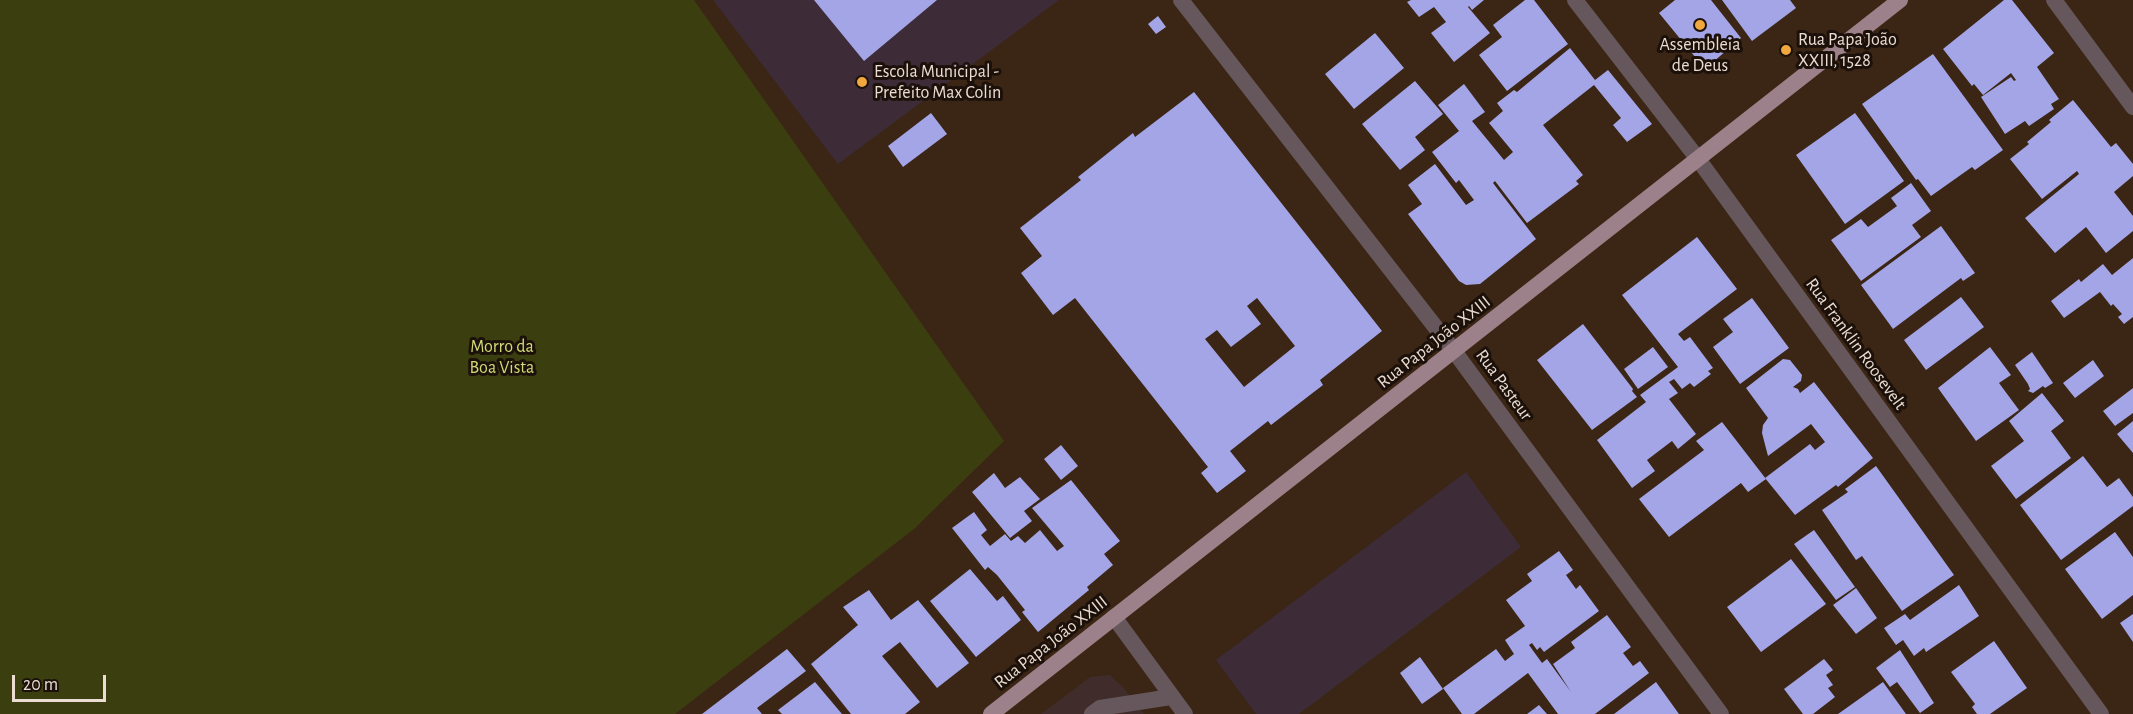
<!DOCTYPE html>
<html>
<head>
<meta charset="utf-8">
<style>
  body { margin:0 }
  #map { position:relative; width:2133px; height:714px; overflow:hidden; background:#3b2514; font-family:"Alegreya Sans",sans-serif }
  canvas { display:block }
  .scale { position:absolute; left:12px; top:675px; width:94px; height:27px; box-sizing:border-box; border:3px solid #ebddd2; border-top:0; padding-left:8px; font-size:18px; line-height:21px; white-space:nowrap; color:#ebddd2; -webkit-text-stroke:4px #1b110a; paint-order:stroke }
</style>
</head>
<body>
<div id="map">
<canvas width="2133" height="714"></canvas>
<div class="scale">20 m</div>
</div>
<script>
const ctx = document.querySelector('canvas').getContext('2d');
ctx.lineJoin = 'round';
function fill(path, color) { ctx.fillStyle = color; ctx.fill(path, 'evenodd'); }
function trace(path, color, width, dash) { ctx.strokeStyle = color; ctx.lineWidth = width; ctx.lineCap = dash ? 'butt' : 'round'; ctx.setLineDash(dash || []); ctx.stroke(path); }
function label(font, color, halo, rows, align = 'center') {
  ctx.font = font + ' "Alegreya Sans",sans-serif'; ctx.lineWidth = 6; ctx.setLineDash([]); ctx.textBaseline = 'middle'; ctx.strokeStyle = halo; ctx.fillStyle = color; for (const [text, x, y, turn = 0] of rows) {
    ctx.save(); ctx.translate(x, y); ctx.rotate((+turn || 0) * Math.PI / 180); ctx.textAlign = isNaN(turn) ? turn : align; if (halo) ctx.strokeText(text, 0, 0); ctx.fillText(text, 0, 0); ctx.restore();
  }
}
fill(new Path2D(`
  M713,0H1059L838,164Z
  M1466,472L1521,547L1299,714H1256L1216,660Z`), '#3d2c37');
fill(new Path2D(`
  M1110,675L1123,687L1144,714H1041L1090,677Z`), '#402c2b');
fill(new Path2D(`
  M0,0H694L1004,441L914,529L675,714H0Z`), '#3b3f10');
fill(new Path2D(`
  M814,0H937L864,61Z
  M1411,0H1484L1472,10L1469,6L1468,7L1490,33L1454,62L1431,33L1446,22L1434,7L1419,17L1407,2Z
  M1525,0H1534L1568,44L1507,91L1479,55L1502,37L1493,25Z
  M1675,0H1711L1741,38L1705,69L1659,13Z
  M1722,0H1790L1796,8L1752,41Z
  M2004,0H2012L2054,53L2037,67L2059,99L2051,104L2054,109L2029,126L2025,121L2005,134L1981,97L2011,77L2014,81L2016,80L2011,73L1983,95L1974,84L1972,86L1943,49Z
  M1158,16L1166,27L1156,34L1148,24Z
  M1375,33L1404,68L1354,109L1325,74Z
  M1570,48L1595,80L1608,70L1652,124L1627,142L1613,125L1621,118L1594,85L1543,125L1583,175L1576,181L1579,184L1527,223L1495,181L1493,183L1536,239L1480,284L1466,285L1459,281L1408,214L1422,204L1408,185L1435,164L1466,205L1474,200L1459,180L1456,183L1432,152L1459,131L1438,105L1464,84L1485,112L1472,121L1504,160L1513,152L1489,123L1503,111L1497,103L1514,90L1517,92Z
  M1933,54L2003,150L1975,170L1972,167L1931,196L1918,179L1916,180L1862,104Z
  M1415,81L1443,114L1415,137L1425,150L1400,170L1362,124Z
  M1194,92L1382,331L1320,380L1323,385L1271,425L1268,421L1230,451L1246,471L1217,493L1201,473L1208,467L1075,298L1053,315L1021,273L1042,256L1020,228L1081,180L1078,177L1133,133L1135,137ZM1257,298L1295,346L1244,387L1205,339L1217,330L1231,347L1261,324L1247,306Z
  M2073,100L2111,147L2116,143L2133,164V176L2114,192L2133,216V231L2106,253L2086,227L2055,253L2025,218L2079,174L2077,171L2042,199L2010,159L2029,144L2027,142L2051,122L2049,120Z
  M931,113L947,134L903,167L888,146Z
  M1855,113L1904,181L1845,224L1796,155Z
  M1911,183L1931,211L1912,225L1921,237L1861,281L1831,240L1861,219L1868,227L1897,206L1891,198Z
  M1941,226L1975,273L1963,281L1961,278L1893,329L1861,285Z
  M1697,237L1737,289L1678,334L1684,341L1690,337L1713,368L1708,371L1711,374L1694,387L1690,383L1682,389L1674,379L1669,382L1678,393L1669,399L1696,434L1678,449L1672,441L1647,460L1655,471L1632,488L1597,440L1646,402L1640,395L1678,367L1622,295Z
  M2133,258V317L2124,324L2118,317L2122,314L2113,304L2111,306L2100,292L2064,318L2051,301L2079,279L2081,282L2103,264L2112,275Z
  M1961,297L1984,327L1926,370L1904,340Z
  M1752,298L1789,348L1740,384L1713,347L1733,332L1723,319Z
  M1583,324L1633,389L1632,391L1637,397L1592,430L1537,360Z
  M1653,347L1668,367L1638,389L1624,369Z
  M1990,347L2011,375L1999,383L2019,410L1976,441L1938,388Z
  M2032,352L2053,383L2045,388L2043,386L2033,393L2028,391L2030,389L2028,384L2015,365Z
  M1783,359L1790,360L1802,375L1801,381L1793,387L1798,389L1800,393L1814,382L1873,458L1838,487L1836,485L1795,515L1765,478L1810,444L1815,450L1825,442L1811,424L1768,456L1762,433L1763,425L1768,418L1746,388Z
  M2093,360L2104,376L2075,398L2063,383Z
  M2133,388V413L2115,426L2103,411Z
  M2042,393L2064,421L2051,431L2071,458L2016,499L1991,466L2024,441L2009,421Z
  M2133,421V453L2117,434Z
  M1722,422L1766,479L1748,492L1741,483L1669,537L1639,499L1704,450L1696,441Z
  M1061,445L1078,466L1061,480L1044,459Z
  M2083,456L2107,487L2119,478L2133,497V506L2061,560L2020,505Z
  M1876,466L1954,575L1902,611L1862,556L1856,560L1822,510L1848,492L1845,489Z
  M994,473L1005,488L1020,477L1040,499L1024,511L1032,521L1010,538L972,492Z
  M1071,480L1120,541L1104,554L1113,565L1087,587L1089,590L1038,632L1022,612L1025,610L997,575L988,567L985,570L952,528L974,512L987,530L981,535L990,546L1005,534L1011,541L1018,536L1025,543L1040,530L1057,551L1064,546L1032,508Z
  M1814,530L1855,587L1836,600L1794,544Z
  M2115,532L2133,557V595L2102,619L2065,569Z
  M1559,551L1573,570L1566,575L1576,589L1580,585L1599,611L1544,652L1540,647L1537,650L1532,643L1529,645L1542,663L1547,659L1571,692L1553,664L1575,648L1571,642L1607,615L1631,647L1623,653L1633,666L1640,661L1649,673L1595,714H1558L1528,673L1474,714H1462L1443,688L1496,649L1505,661L1514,654L1505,640L1525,626L1506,600L1532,581L1527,574Z
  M1791,559L1826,604L1761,652L1727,607Z
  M970,569L997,601L1003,596L1021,620L976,657L930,601Z
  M1959,585L1979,616L1926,652L1924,648L1914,656L1903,640L1896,645L1884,628L1905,614L1910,620Z
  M1856,588L1877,618L1856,634L1833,605Z
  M869,590L891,620L918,600L969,663L937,688L900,642L882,656L920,702L905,714H851L811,664L858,625L843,607Z
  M2133,614V642L2120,623Z
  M1994,641L2027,688L1990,714H1977L1972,707L1975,704L1951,672Z
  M787,649L806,671L757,708L762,714H702Z
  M1900,650L1934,703L1920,713L1897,682L1890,687L1876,668Z
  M1420,657L1443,689L1422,704L1400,673Z
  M1824,659L1833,670L1826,675L1833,685L1828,688L1835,697L1813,714H1803L1784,689Z
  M815,682L842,714H782L778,710Z
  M1656,682L1679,714H1614Z
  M1883,682L1906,714H1838Z
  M1539,705L1547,714H1527Z`), '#a3a5e7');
trace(new Path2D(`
  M1092,714L1100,708L1171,697`), '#65575b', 16);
trace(new Path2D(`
  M1181,0L1454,351L1721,714
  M1575,0L1698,159L2101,714
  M2054,0L2133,107
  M1114,617L1185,714`), '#65575b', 16);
trace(new Path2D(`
  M991,714L1900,0`), '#9d818a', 16);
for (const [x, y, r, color] of [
  [1700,25,6,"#efa73e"],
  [1786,50,6,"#efa73e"],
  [862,82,6,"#efa73e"]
]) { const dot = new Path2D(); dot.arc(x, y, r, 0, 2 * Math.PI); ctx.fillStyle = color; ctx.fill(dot); trace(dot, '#1b110a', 2); }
label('18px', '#ebddd2', '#1b110a', [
  ["Rua Papa João",1798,40],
  ["XXIII, 1528",1798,61],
  ["Assembleia",1700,45,"center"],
  ["de Deus",1700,66,"center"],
  ["Escola Municipal -",874,72],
  ["Prefeito Max Colin",874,93]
], 'left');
label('18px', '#ebddd2', '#1b110a', [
  ["Rua Papa João XXIII",1434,342,-38],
  ["Rua Franklin Roosevelt",1856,344,54],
  ["Rua Pasteur",1504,385,54],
  ["Rua Papa João XXIII",1051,642,-38]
]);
label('18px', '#d0da77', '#1b110a', [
  ["Morro da",502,347],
  ["Boa Vista",502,368]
]);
</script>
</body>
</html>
